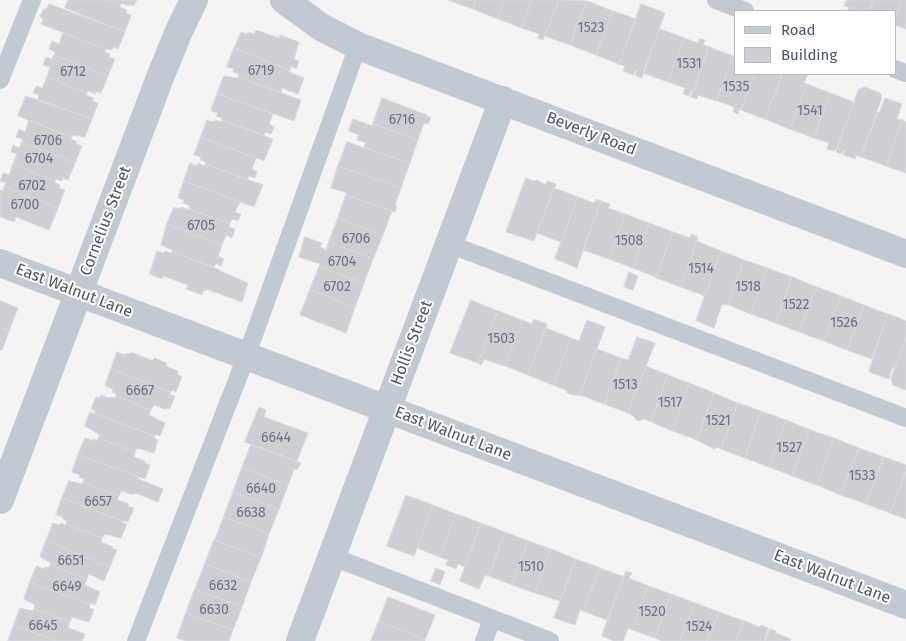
<!DOCTYPE html>
<html>
<head>
<meta charset="utf-8">
<style>
  body { margin:0 }
  #map { position:relative; width:906px; height:641px; overflow:hidden; background:#f5f3f3; font-family:"Fira Sans",sans-serif }
  canvas { display:block }
  .legend { position:absolute; left:734px; top:10px; width:162px; height:65px; box-sizing:border-box; background:#fff; border:1px solid #b7bbc0; margin:0; padding:6px 9px; list-style:none; font-size:15px; color:#4a5661 }
  .legend li { display:flex; align-items:center; gap:10px; height:25px }
  .legend b { width:25px; border:1px solid #b7bbc0 }
</style>
</head>
<body>
<div id="map">
<canvas width="906" height="641"></canvas>
<ul class="legend">
<li><b style="height:6px;background:#c1cad2"></b>Road</li>
<li><b style="height:14px;background:#cdcfd5"></b>Building</li>
</ul>
</div>
<script>
const ctx = document.querySelector('canvas').getContext('2d');
ctx.lineJoin = 'round';
function fill(path, color) { ctx.fillStyle = color; ctx.fill(path, 'evenodd'); }
function trace(path, color, width, dash) { ctx.strokeStyle = color; ctx.lineWidth = width; ctx.lineCap = dash ? 'butt' : 'round'; ctx.setLineDash(dash || []); ctx.stroke(path); }
function label(font, color, halo, rows, align = 'center') {
  ctx.font = font + ' "Fira Sans",sans-serif'; ctx.lineWidth = 4; ctx.setLineDash([]); ctx.textBaseline = 'middle'; ctx.strokeStyle = halo; ctx.fillStyle = color; for (const [text, x, y, turn = 0] of rows) {
    ctx.save(); ctx.translate(x, y); ctx.rotate((+turn || 0) * Math.PI / 180); ctx.textAlign = isNaN(turn) ? turn : align; if (halo) ctx.strokeText(text, 0, 0); ctx.fillText(text, 0, 0); ctx.restore();
  }
}
const building = new Path2D(`
  M68,0H108L121,5L120,7L127,10L126,13L131,15L125,32L65,8Z
  M108,0H137L134,6L129,4V6L121,3V5Z
  M449,0H476L473,9Z
  M476,0H504L498,19L473,9Z
  M504,0H532L522,28L498,19Z
  M532,0H559L543,40L538,38L539,34L522,28Z
  M559,0L587,1L570,45L545,36Z
  M847,0H874L870,11L854,10V11H847L849,7L844,6Z
  M874,0H902L895,19V11H870Z
  M902,0H906V29L895,25V19Z
  M587,1L613,11L596,55L570,45Z
  M49,4L125,32L118,49L113,47L112,50L105,49L41,24L43,20L40,16L43,10L47,8Z
  M641,4L665,13L642,78L635,75L637,71L635,70L634,75L623,71L625,66L619,64Z
  M613,11L636,19L619,64L596,55Z
  M660,29L684,38L668,82L643,73Z
  M256,30L279,38L280,35L299,42L294,59L299,61L296,69L291,66L290,70L234,48L241,32L247,34L248,32L254,34Z
  M63,33L105,49V52L110,54L109,57L115,59L108,76L54,55L55,52L49,49L52,41L59,44Z
  M684,38L698,43L699,39L705,40L703,45L709,47L693,92L691,91L689,96L683,94L685,88L668,82Z
  M709,47L733,56L717,101L698,95L697,99L691,97Z
  M234,48L290,70L289,72L304,78L298,94L282,88L281,93L238,77L239,74L233,72L234,69L227,67Z
  M54,55L108,76L101,93L96,91V94L88,91L87,93L47,77L50,67L43,65L46,57L52,59Z
  M733,56L735,57V74H755L741,110H739L738,114L733,112L734,107L717,101Z
  M755,74L782,75L765,119L741,110Z
  M783,74H808L804,83L807,84L790,129L765,119Z
  M224,76L237,78L238,77L301,100L294,121L217,94Z
  M47,77L87,93L86,95L94,98L92,101L98,103L92,119L38,99L39,95L33,93L36,86L42,88Z
  M807,84L830,93L814,138L790,129Z
  M865,87L880,93L882,97L861,157L856,155L855,159L843,155L845,150H843L842,154L836,152L858,90Z
  M830,93L854,102L837,148L834,151L827,149L829,143L814,138Z
  M217,94L273,114L269,124L274,127L271,134L265,132L264,135L221,120L222,118L216,116L218,113L211,111Z
  M26,96L92,119L85,137L73,135L72,137L18,116Z
  M382,98L427,115V116L431,118L428,124L424,123L418,140L373,124Z
  M885,98L902,104L897,119L903,120L886,166L861,157L878,112L879,113Z
  M353,119L372,126L373,124L418,140L410,163L364,147L366,143L357,140L359,135L349,131Z
  M29,120L72,137L71,139L77,142L76,144L82,146L75,163L22,142L23,139L16,137L19,129L25,132Z
  M207,120L214,122L215,120L221,122V120L273,139L264,161L201,137Z
  M903,120L906,122V173L886,166Z
  M201,137L256,158L252,169L257,172L255,178L249,176L247,180L205,164L206,162L200,160L201,157L194,155Z
  M22,142L75,163L68,180L63,178L62,181L56,179L55,181L13,164L17,154L11,152L13,145L19,148Z
  M347,142L410,163L401,188L338,166Z
  M190,163L197,166L198,163L204,166L205,164L263,185L254,207L184,181Z
  M13,164L55,181V183L60,185L59,188L65,190L58,208L4,187L6,183L0,181L3,173L9,175Z
  M338,166L401,188L395,205L397,206L395,212L346,195L347,193L331,188Z
  M526,178L534,181L537,180L546,185L547,181L556,184L534,241L506,232Z
  M184,181L240,202L235,212L241,214L238,221L232,219L230,224L189,209L190,206L183,203L184,200L178,198Z
  M4,187L58,208L49,230L16,217L14,222L0,217V190L3,191Z
  M554,188L578,197L561,242L537,233Z
  M346,195L392,211L383,235L338,218Z
  M578,197L594,203L596,199L601,201L577,268L555,259Z
  M601,201L610,204L608,208L625,214L609,259L583,250Z
  M174,207L180,209L181,207L189,210V209L230,224L229,227L235,229L232,238L226,235L222,245L167,224Z
  M625,214L649,223L633,268L609,259Z
  M338,218L383,235L373,259L329,242Z
  M649,223L673,232L656,277L633,268Z
  M167,224L222,245L218,256L224,259L221,266L216,263L214,267L172,252V250L161,245Z
  M673,232L690,238L691,234L697,236V241L681,287L656,278Z
  M305,237L322,243L320,247L326,250L329,242L373,259L364,283L319,267L320,264L299,257Z
  M697,241L721,251L705,296L681,287Z
  M157,251L164,253L165,251L171,253L172,252L220,270V271L248,283L242,302L206,289V291L204,290L202,295L186,289L188,285L163,276L162,279L150,274Z
  M721,251L744,260L728,305L722,304L714,328L696,321Z
  M744,260L768,268L751,314L728,305Z
  M319,267L364,283L355,307L310,290Z
  M768,268L792,277L776,323L751,314Z
  M629,272L638,276L633,290L624,287Z
  M792,277L817,287L799,332L776,323Z
  M817,287L841,296L824,341L799,332Z
  M310,290L355,307L346,333L300,315Z
  M841,296L864,305L847,350L824,341Z
  M471,300L498,311L478,363L450,353Z
  M0,301L18,308L9,331L0,327Z
  M864,305L888,314L872,359L847,350Z
  M498,311L522,320L505,366L484,359L481,365L478,363Z
  M888,314L906,321V337L895,368H892L889,379L869,372Z
  M534,319L547,324L528,375L505,366L522,320L532,324Z
  M587,320L605,327L580,395H573L567,393L566,390L553,385L571,338L579,341Z
  M0,327L9,331L2,350H0Z
  M546,328L571,338L553,385L528,375Z
  M637,337L655,343L628,413L604,404L621,358L628,360Z
  M906,337V390L893,385L891,379Z
  M597,349L621,358L604,404L580,395Z
  M117,352L125,355L126,353L130,354L131,352L153,361L154,358L167,363L166,366L178,371L177,374L182,377L176,392L172,390L171,392L111,369Z
  M646,366L668,375L651,422L644,419L639,421L636,420L634,416L628,413Z
  M111,369L171,392L170,395L175,396L170,409L166,408L165,409L154,405L151,410L116,396V394L112,392L113,389L105,386Z
  M668,375L689,383L673,431L651,422Z
  M689,383L714,393L697,440L673,431Z
  M714,393L738,403L721,449L717,447L714,449L697,440Z
  M101,395L109,398L110,397L115,398L116,396L151,410L149,415L165,423L160,436L156,434L155,436L94,413L95,411L91,409L96,397L100,398Z
  M738,403L761,411L745,458L721,449Z
  M259,407L266,410L264,417L308,433L297,461L245,442Z
  M761,411L786,420L769,467L745,458Z
  M90,412L155,436L154,438L158,440L154,453L137,448L135,452L98,438L100,435L85,426Z
  M786,420L810,430L792,476L769,467Z
  M810,430L834,438L817,485L792,476Z
  M85,438L93,441V439L98,441V438L135,452L134,457L145,461L144,463L150,465L145,479L78,455Z
  M834,438L859,448L841,495L817,485Z
  M251,445L301,463L297,470L294,469L288,485L242,468Z
  M859,448L884,457L866,504L841,495Z
  M78,455L139,477L138,479L163,489L158,502L138,494L133,493V495L121,491L119,496L83,482L84,479L79,477L80,475L72,472Z
  M884,457L906,465V472L890,513L866,504Z
  M242,468L288,485L279,509L233,492Z
  M906,472V519L890,513Z
  M69,481L82,484L83,482L119,496L117,500L129,504L128,506L134,508L128,522L125,520L124,522L62,498Z
  M233,492L279,509L269,534L224,517Z
  M406,495L433,505L414,556L387,546Z
  M62,498L123,521L122,523L127,524L121,538L105,534L102,538L66,524L67,521L63,519V517L56,515Z
  M433,505L456,514L440,557L417,548Z
  M456,514L481,523L465,567L458,564L456,569L446,565L448,560L440,557Z
  M224,517L269,534L261,558L215,540Z
  M53,523L60,525L61,523L66,525V524L102,538L101,542L113,547L112,549L117,550L110,567L46,541Z
  M481,523L505,532L489,576L485,575L479,589L460,581Z
  M505,532L528,541L512,585L489,576Z
  M214,540L261,558L251,582L205,564Z
  M46,541L110,567L104,581L89,574L87,579L50,565L51,563L40,557Z
  M528,541L551,549L535,593L512,585Z
  M551,549L576,559L560,601L535,593Z
  M576,559L600,568L583,611L580,610L575,625L554,618Z
  M205,564L251,582L242,607L195,589Z
  M50,565L87,579L85,585L100,592L95,605L91,603L90,605L30,582L36,566L44,569L45,567L49,568Z
  M436,568L445,572L440,585L431,581Z
  M600,568L624,577L607,620L583,611Z
  M626,571L632,573L629,578L648,586L632,630L628,628L623,641H614L602,636Z
  M30,582L90,605L89,608L94,609L89,622L72,617L70,622L34,609L35,605L24,599Z
  M648,586L671,594L655,638L632,630Z
  M195,589L242,607L233,630L186,613Z
  M671,594L695,603L680,641H662L655,638Z
  M388,597L435,615L425,640L379,621Z
  M695,603L719,612L707,641H680Z
  M20,608L33,611L34,609L70,622L68,628L85,634L82,641H56L14,625Z
  M719,612L744,621L736,641H707Z
  M186,613L233,630L229,641H186L177,638Z
  M379,621L425,640V641H371Z
  M744,621L760,627L761,625L768,628L764,641H736Z
  M14,625L56,641H8Z
  M770,629L776,631L775,633L791,639L790,641H765Z`);
fill(building, '#cdcfd5');
trace(building, '#d7d9de', 1);
trace(new Path2D(`
  M716,0L745,11
  M895,69L906,73
  M0,80L32,0
  M449,244L906,418
  M333,557L550,641
  M136,641L246,357L358,46
  M484,641L492,619`), '#c1cad2', 18);
trace(new Path2D(`
  M284,0L321,27L358,46L906,254
  M0,263L906,605
  M0,500L161,75L179,31L194,0
  M300,641L503,100`), '#c1cad2', 28);
label('14px', '#6b747e', null, [
  ["1523",591,28],
  ["1531",689,64],
  ["6719",261,71],
  ["6712",73,72],
  ["1535",736,87],
  ["1541",810,111],
  ["6716",402,120],
  ["6706",48,141],
  ["6704",39,159],
  ["6702",32,186],
  ["6700",25,205],
  ["6705",201,226],
  ["6706",356,239],
  ["1508",629,241],
  ["6704",342,262],
  ["1514",701,269],
  ["6702",337,287],
  ["1518",748,287],
  ["1522",796,305],
  ["1526",844,323],
  ["1503",501,339],
  ["1513",625,385],
  ["6667",140,391],
  ["1517",670,403],
  ["1521",718,421],
  ["6644",276,438],
  ["1527",789,448],
  ["1533",862,476],
  ["6640",261,489],
  ["6657",98,502],
  ["6638",251,513],
  ["6651",71,561],
  ["1510",531,567],
  ["6632",223,586],
  ["6649",67,587],
  ["6630",214,610],
  ["1520",652,612],
  ["6645",43,626],
  ["1524",699,627]
]);
label('16px', '#4a5661', '#fff', [
  ["Beverly Road",591,134,21],
  ["Cornelius Street",106,221,-69],
  ["East Walnut Lane",74,291,21],
  ["Hollis Street",412,343,-69],
  ["East Walnut Lane",453,434,21],
  ["East Walnut Lane",832,577,21]
]);
</script>
</body>
</html>
